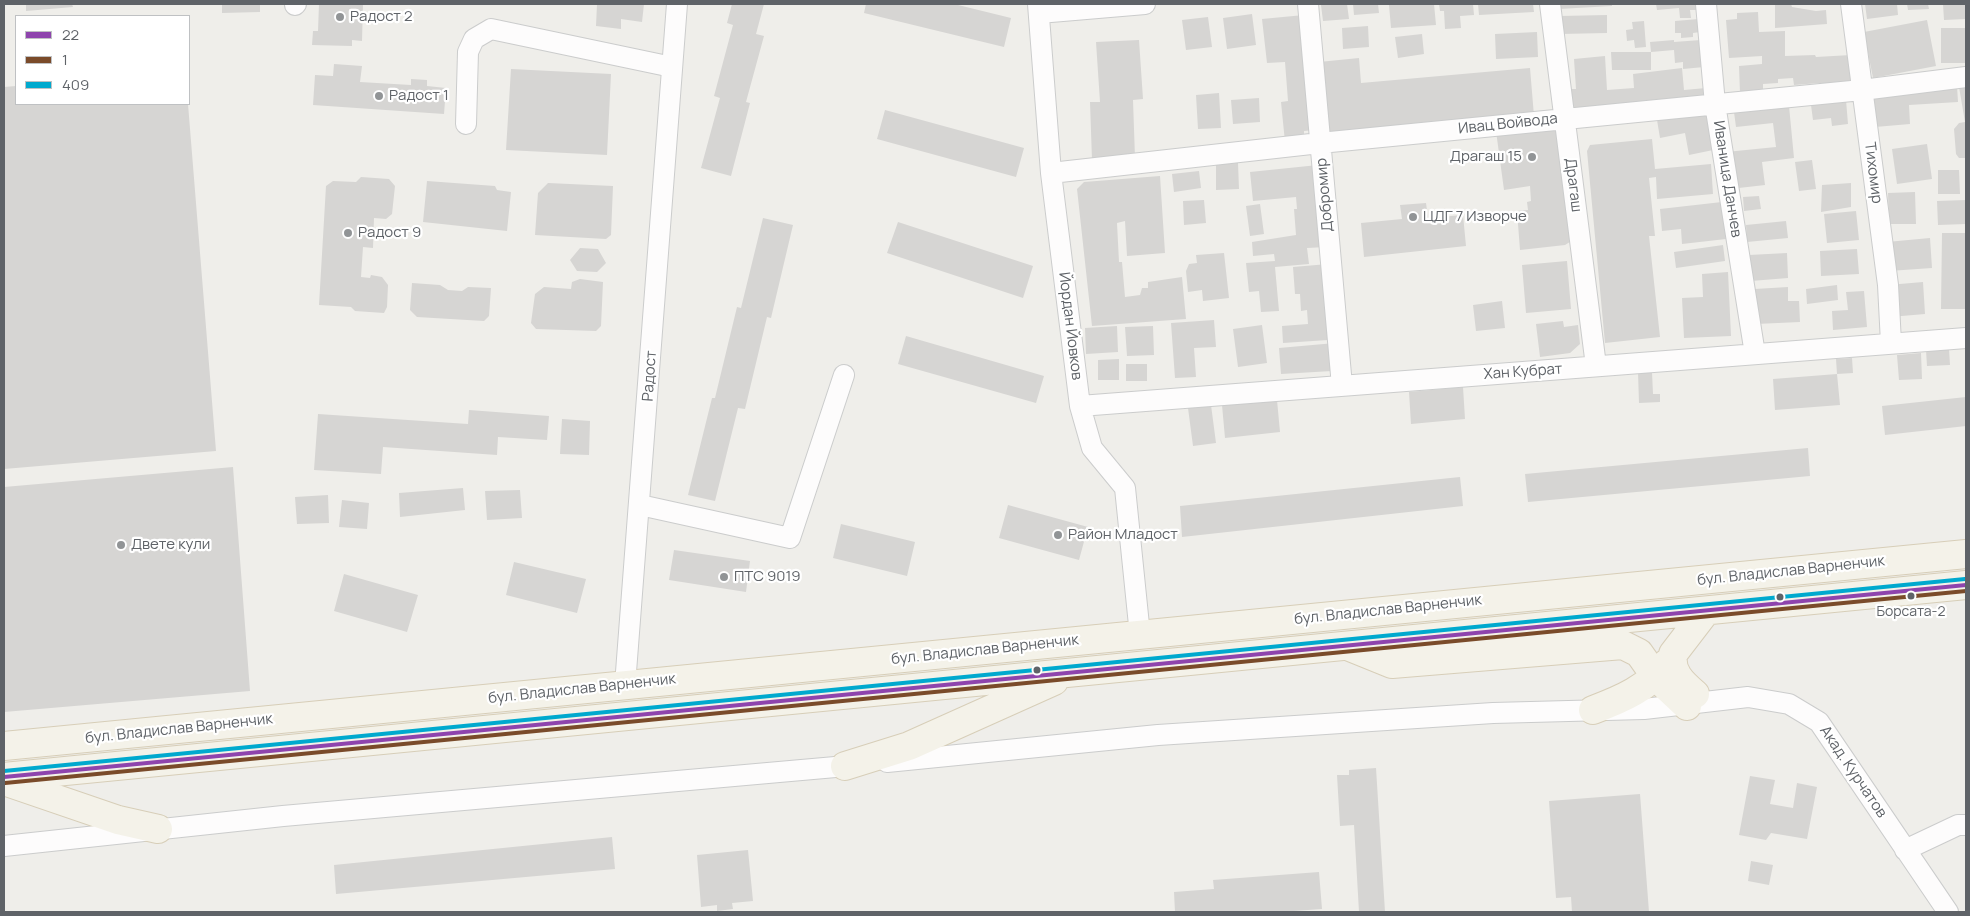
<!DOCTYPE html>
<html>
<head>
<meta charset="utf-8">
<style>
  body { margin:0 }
  #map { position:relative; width:1970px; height:916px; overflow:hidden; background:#efeeea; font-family:Manrope,sans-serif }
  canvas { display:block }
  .frame { position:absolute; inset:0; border:5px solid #5f6368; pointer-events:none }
  .legend { position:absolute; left:15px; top:15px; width:175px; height:90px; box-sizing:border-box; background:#fff; border:1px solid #bfc1c3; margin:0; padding:6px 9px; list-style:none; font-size:15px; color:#5f6368 }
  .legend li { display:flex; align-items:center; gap:10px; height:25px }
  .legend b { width:25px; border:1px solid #bfc1c3 }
</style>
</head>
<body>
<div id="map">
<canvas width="1970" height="916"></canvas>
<div class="frame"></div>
<ul class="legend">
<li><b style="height:6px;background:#8e44ad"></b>22</li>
<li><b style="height:6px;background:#7a4b2a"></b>1</li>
<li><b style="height:6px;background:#00a9ce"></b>409</li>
</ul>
</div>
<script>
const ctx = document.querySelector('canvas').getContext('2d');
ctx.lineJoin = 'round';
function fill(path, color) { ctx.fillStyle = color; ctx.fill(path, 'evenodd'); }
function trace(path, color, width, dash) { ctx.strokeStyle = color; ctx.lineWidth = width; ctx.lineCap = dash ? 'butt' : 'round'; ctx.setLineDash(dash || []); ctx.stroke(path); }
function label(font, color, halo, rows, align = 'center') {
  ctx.font = font + ' Manrope,sans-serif'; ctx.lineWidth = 4.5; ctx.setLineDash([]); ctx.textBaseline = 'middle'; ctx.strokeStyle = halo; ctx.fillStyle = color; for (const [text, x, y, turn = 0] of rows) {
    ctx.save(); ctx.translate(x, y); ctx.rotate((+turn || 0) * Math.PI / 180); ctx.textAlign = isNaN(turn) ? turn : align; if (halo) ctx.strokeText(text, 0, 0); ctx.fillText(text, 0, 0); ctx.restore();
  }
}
fill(new Path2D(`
  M26,4H72L73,7L26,11Z
  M222,4H260V12L222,13Z
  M319,4H363L362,41L352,40V46L312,45L313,31H318Z
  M597,4H644L642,22L621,19V29L596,26Z
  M732,4H764L756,34L764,36L746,102L750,103L731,176L701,168L720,98L714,96L733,25L727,23Z
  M866,4H954L1011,18L1004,47L864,13Z
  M1347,4L1349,19L1323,21L1321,5Z
  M1353,4H1378L1379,13L1354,15Z
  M1402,4H1434L1436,25L1391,28L1389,5Z
  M1439,4H1473L1474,15L1460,16L1461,28L1445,29L1444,11H1440Z
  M1478,4H1533L1534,12L1479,15Z
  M1559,4H1612V6L1559,9Z
  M1656,4H1699V10H1690L1691,18H1680L1679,8L1657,10Z
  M1775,4H1791L1792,7L1816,11L1826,10L1827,24L1775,28Z
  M1865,4H1897L1898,15L1867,19Z
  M1907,4H1928L1929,9L1908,10Z
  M1943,4H1966V19L1944,20Z
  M1758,12L1759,32L1785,31V56L1815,55L1816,57L1851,55L1854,89L1820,92L1819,83L1794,85L1793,78L1778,79V83L1763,84V91L1740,93L1739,66L1762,64V56L1729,58L1726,20L1737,19V13Z
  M1252,14L1256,45L1227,49L1223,18Z
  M1304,15L1315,130L1304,131V140L1285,142L1281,102L1288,101L1285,62L1267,63L1262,19Z
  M1607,15V33L1560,34V16Z
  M1208,17L1212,47L1186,50L1182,20Z
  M1699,19L1700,32L1693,33V37L1681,38V33H1675V21Z
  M1927,20L1936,66L1873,78L1864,32Z
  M1644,21L1646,47L1635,48L1634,40L1627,41L1626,30L1633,29L1632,22Z
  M1368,26L1369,47L1343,49L1342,28Z
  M1941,28H1966V63H1941Z
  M1537,32L1538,57L1496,59L1495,34Z
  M1422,34L1424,54L1398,58L1395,37Z
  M1139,40L1143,99L1133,100L1135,158L1092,160L1090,102H1100L1096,42Z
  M1674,40V42L1701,40L1704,67L1683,69V62L1675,63L1674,50L1651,52L1650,42Z
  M1611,52H1651V70H1612Z
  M1605,56L1607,90L1634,88L1633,74L1682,68L1684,90L1706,88L1707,102L1582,115L1573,107L1571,89H1576L1574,59Z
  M1359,58L1361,83L1530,68L1534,116L1325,134L1319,62Z
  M334,64L362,66L360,82L411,85V79L427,80V86L446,88L444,114L313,105L315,75L333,76Z
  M511,69L611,74L607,155L506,150Z
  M16,86V104H188L216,451L4,469V87Z
  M1957,86L1958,102L1909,105L1910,124L1875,127L1873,92Z
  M1966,86V158H1959L1956,154L1954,129L1959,123L1965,122L1959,87Z
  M1219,93L1221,128L1198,129L1196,95Z
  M1259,98L1260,122L1233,124L1231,100Z
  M1846,100L1848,124L1832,126L1831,118L1813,120L1811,105Z
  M1789,106L1794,158L1762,162L1765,185L1730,189L1726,152L1776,147L1773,123L1736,127L1734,112Z
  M885,110L1024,148L1016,177L877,139Z
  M1710,110L1718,149L1689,155L1685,133L1660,138L1657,120Z
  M1558,129L1573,240L1565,245L1520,250L1517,211L1528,210L1527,202L1531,201L1530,186L1504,190L1496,131Z
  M1652,139L1655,169L1711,164L1713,194L1657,199L1656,177L1649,178L1655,236H1649L1660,337L1605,343L1587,151L1590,145Z
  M1927,144L1932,179L1897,184L1892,149Z
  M1812,160L1816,189L1799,191L1795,162Z
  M1238,163L1239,189L1216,190V164Z
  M1318,165L1326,247L1307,248L1309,264L1275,267L1279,311L1261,312L1259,291L1249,292L1246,263L1275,261L1274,254L1253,256L1252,242L1296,235L1294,209H1297L1296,197L1253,201L1250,172Z
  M1938,170H1959L1960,194H1938Z
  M1199,171L1201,188L1174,192L1172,174Z
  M1160,176L1165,253L1127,256L1125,221L1117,223L1119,262H1122L1125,297L1140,295L1142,288H1148V282L1182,277L1186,319L1092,326L1077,189L1084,182Z
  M361,177L389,179L395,186L392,214L386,219L374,218L373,248L363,247L361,277L370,278L371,275L382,277L388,285L387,307L384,313L355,311L351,307L319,305L326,186L333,181L356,182Z
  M427,181L495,186L497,190L511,192L507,231L423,222Z
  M548,183L613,186L611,235L606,239L535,235L538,193Z
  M1851,183V207L1821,212L1822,185Z
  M1915,192L1916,224H1889L1888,193Z
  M1759,196L1761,209L1744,211L1743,197Z
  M1204,200L1206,223L1184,225L1183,201Z
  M1966,200V224L1938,225L1937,201Z
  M1722,202L1726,239L1682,244L1681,229L1662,231L1660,209Z
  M1426,203L1428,218L1463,215L1466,246L1364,257L1361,223L1402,219L1400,205Z
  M1260,204L1264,234L1250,236L1246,206Z
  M1856,211L1859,240L1827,243L1824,214Z
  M763,218L793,225L771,318L767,317L745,409L738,408L715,501L688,495L712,398H715L737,307L741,308Z
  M1786,221L1788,238L1747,242L1746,225Z
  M898,222L1033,266L1023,298L887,253Z
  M1942,233H1966V309H1941Z
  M1930,238L1932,268L1889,271L1887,242Z
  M1723,245L1725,261L1676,268L1674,252Z
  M580,248L598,249L606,263L597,272L577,271L570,260Z
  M1857,249L1859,274L1821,276L1820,251Z
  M1224,253L1229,298L1203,301L1202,290L1188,292L1186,271L1189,264L1197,263L1196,255Z
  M1787,253L1788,278L1751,281L1749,255Z
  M1567,261L1571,309L1526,313L1522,265Z
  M1328,264V340L1283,343L1282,326L1308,324L1307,310L1301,311L1300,294H1295L1293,267Z
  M1728,272L1731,336L1684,338L1682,298L1703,297L1702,274Z
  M580,279L603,282L601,326L596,331L536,329L531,323L535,294L544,287L571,289L572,282Z
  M1923,282L1925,314L1890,317L1888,285Z
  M412,283L440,285L448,290L462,291L468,287L491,288L489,316L484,321L417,317L410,310Z
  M1837,285L1838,300L1807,304L1806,289Z
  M1788,287V301H1799L1800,322L1756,324L1755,289Z
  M1864,291L1867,327L1833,330L1832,311L1848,310L1846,292Z
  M1502,301L1505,328L1476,331L1473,305Z
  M1214,320L1216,347L1194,348L1196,377L1175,378L1171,323Z
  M1563,321L1564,327L1578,325L1580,344L1570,353L1540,357L1536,324Z
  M1262,325L1267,363L1238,367L1233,329Z
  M1117,326L1118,352L1086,354L1085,328Z
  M1153,326L1154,355L1127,356L1125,327Z
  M906,336L1044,376L1036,403L898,364Z
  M1335,343L1332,371L1281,374L1279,348Z
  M1949,349L1950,365L1927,366L1926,350Z
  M1921,353L1922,379L1899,380L1897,355Z
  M1852,358L1853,373L1837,374L1836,359Z
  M1119,359V380H1098V360Z
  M1126,364H1147V381H1126Z
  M1638,372H1652L1653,394H1660V402L1639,403Z
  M1837,374L1840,405L1775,410L1773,379Z
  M1463,387L1465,419L1411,424L1409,392Z
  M1966,397V426L1885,435L1882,406Z
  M1277,400L1280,432L1225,438L1222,405Z
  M1211,405L1216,443L1193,446L1188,408Z
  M469,410L549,416L547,440L498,437L497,455L383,447L381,474L314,470L318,414L468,424Z
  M562,419L590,421L589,455L560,454Z
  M1808,448L1810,476L1528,502L1525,474Z
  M233,467L250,691L4,712V487Z
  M1460,477L1463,506L1182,537L1180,506Z
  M463,488L465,510L400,517L399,493Z
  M520,490L522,518L487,520L485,491Z
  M328,495L329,523L297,524L295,497Z
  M342,500L369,503L367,529L339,527Z
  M1008,505L1088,527L1079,560L999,538Z
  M841,524L915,542L907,576L833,558Z
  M674,550L750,561L746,592L669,580Z
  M514,562L586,579L577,613L506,595Z
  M344,574L418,595L407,632L334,611Z
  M1376,768L1385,912H1359L1354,825L1340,826L1337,775H1349V770Z
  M1750,776L1775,780L1770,804L1793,808L1797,783L1817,787L1807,839L1771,833L1766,840L1739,835Z
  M1640,794L1649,912H1572L1571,897L1556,898L1549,801Z
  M612,837L615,869L336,894L334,865Z
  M748,850L753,901L732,903L733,909L717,911V905L701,907L697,855Z
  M1751,861L1773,865L1769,885L1748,881Z
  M1319,872L1322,909L1280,912H1175L1174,892L1214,889L1213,880Z`), '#d6d5d3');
const street = new Path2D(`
  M1038,4L1051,173L1080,406L1092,448L1125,488L1140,635
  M1308,4L1342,386
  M1550,4L1596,366
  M1706,4L1715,104L1755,354
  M1851,4L1888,285L1891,343
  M295,5L296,4
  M1039,13L1145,4
  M466,124L468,52L474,39L491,29L672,67
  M1051,173L1320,143L1862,90L1966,77
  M1080,406L1966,338
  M640,505L790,538L844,375
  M625,685L677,4
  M887,762L1158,735L1493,713L1644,709L1748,697L1789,704L1819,722L1948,912
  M4,846L283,816L858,765
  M1905,850L1958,825H1966`);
const primary = new Path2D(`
  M1350,647L1392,664L1623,645L1639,653L1656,677L1687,706
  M1695,694C1682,683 1670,672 1673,654L1706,611
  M1593,710C1622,699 1648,688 1667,663
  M4,746L1966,554
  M845,766L909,746L1054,681
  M4,777L1966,585
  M4,781L118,820L158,829`);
trace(street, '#cbcccc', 22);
trace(primary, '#d7ceb8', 30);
trace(street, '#fdfcfc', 20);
trace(primary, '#f4f2e9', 28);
trace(new Path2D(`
  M4,777L1966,585`), '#8e44ad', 4);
trace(new Path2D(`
  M5,783L1966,591`), '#7a4b2a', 4);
trace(new Path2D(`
  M4,771L1965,579`), '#00a9ce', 4);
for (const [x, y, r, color] of [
  [340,17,5,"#919496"],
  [379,96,5,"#919496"],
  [1532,157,5,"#919496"],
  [1413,217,5,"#919496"],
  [348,233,5,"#919496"],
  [1058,535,5,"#919496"],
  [121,545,5,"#919496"],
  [724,577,5,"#919496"],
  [1911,596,4.5,"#5f6368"],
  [1780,597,4.5,"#5f6368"],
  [1037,670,4.5,"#5f6368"]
]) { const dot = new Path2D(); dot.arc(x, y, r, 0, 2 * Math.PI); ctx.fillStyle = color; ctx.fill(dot); trace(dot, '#fff', 2); }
label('14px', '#5f6368', '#fff', [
  ["Борсата-2",1911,612]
]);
label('15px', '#5f6368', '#fff', [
  ["Радост 2",350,17],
  ["Радост 1",389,96],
  ["Драгаш 15",1522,157,"right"],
  ["ЦДГ 7 Изворче",1423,217],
  ["Радост 9",358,233],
  ["Район Младост",1068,535],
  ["Двете кули",131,545],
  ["ПТС 9019",734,577]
], 'left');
label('15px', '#5f6368', '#fff', [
  ["Ивац Войвода",1508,124,-6],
  ["Тихомир",1873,173,83],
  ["Иваница Данчев",1727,179,81],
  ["Драгаш",1573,185,83],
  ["Добромир",1325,195,-95],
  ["Йордан Йовков",1070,326,83],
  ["Хан Кубрат",1523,372,-4],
  ["Радост",650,376,-86],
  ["бул. Владислав Варненчик",1791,571,-6],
  ["бул. Владислав Варненчик",1388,610,-6],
  ["бул. Владислав Варненчик",985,650,-6],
  ["бул. Владислав Варненчик",582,689,-6],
  ["бул. Владислав Варненчик",179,729,-6],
  ["Акад. Курчатов",1853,772,56]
]);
</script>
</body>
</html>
